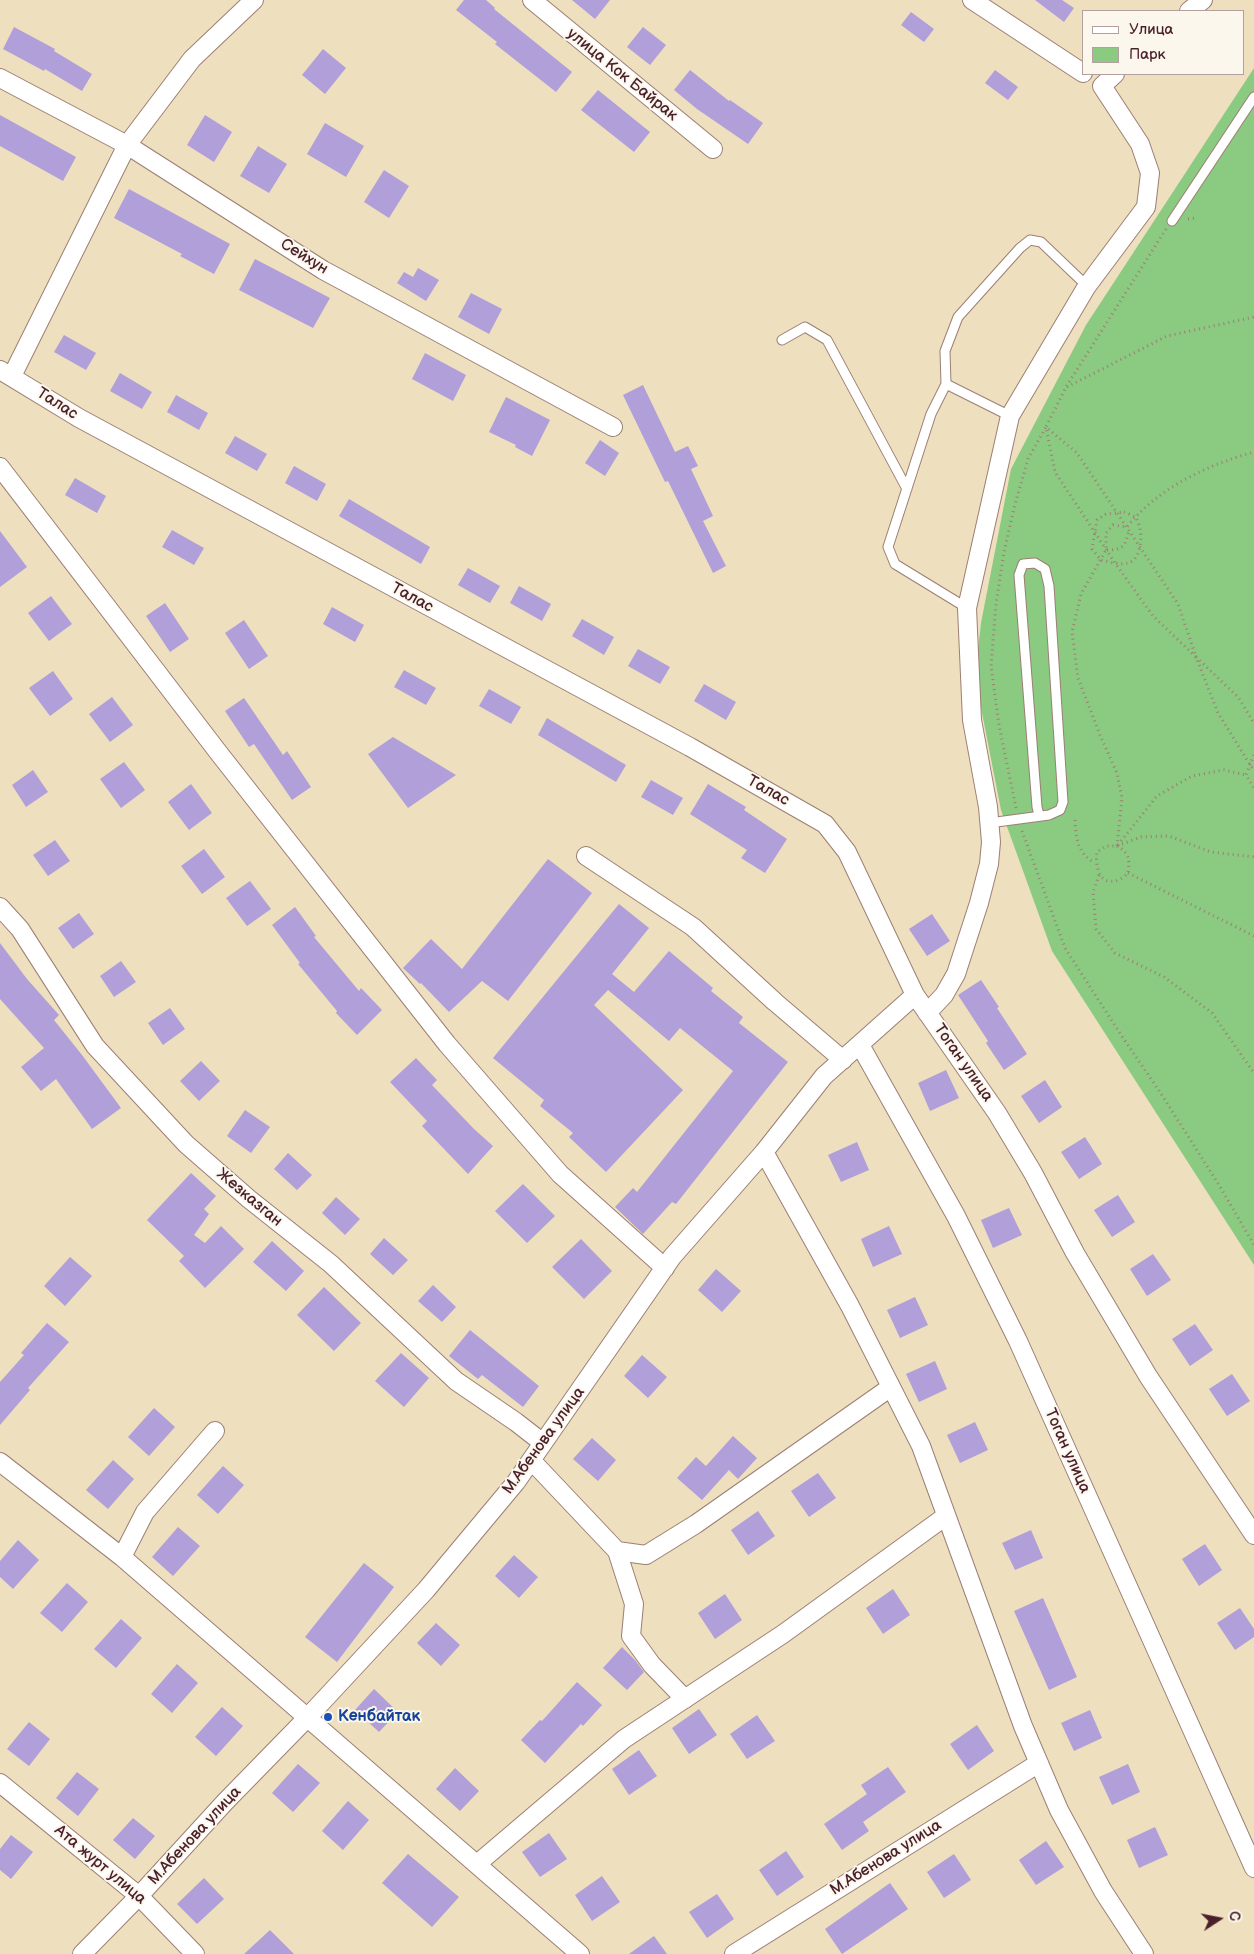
<!DOCTYPE html>
<html>
<head>
<meta charset="utf-8">
<style>
  body { margin:0 }
  #map { position:relative; width:1254px; height:1954px; overflow:hidden; background:#eedfbe; font-family:"Balsamiq Sans",sans-serif }
  canvas { display:block }
  .legend { position:absolute; left:1082px; top:10px; width:162px; height:65px; box-sizing:border-box; background:#fbf7ec; border:1px solid #b4a19f; margin:0; padding:6px 9px; list-style:none; font-size:15px; color:#4a1f2b }
  .legend li { display:flex; align-items:center; gap:10px; height:25px }
  .legend b { width:25px; border:1px solid #b4a19f }
  .north { position:absolute; left:1194px; top:1894px; width:50px; height:50px; -webkit-text-stroke:4px #fbf7ec; paint-order:stroke; rotate:79deg; font-size:14px; font-weight:700; line-height:20px; text-align:center; color:#4a1f2b }
  .north::after { content:''; display:block; margin:auto; width:18px; height:22px; background:#4a1f2b; clip-path:polygon(50% 0,100% 100%,50% 72%,0 100%) }
</style>
</head>
<body>
<div id="map">
<canvas width="1254" height="1954"></canvas>
<ul class="legend">
<li><b style="height:6px;background:#fff"></b>Улица</li>
<li><b style="height:14px;background:#8aca81"></b>Парк</li>
</ul>
<div class="north">С</div>
</div>
<script>
const ctx = document.querySelector('canvas').getContext('2d');
ctx.lineJoin = 'round';
function fill(path, color) { ctx.fillStyle = color; ctx.fill(path, 'evenodd'); }
function trace(path, color, width, dash) { ctx.strokeStyle = color; ctx.lineWidth = width; ctx.lineCap = dash ? 'butt' : 'round'; ctx.setLineDash(dash || []); ctx.stroke(path); }
function label(font, color, halo, rows, align = 'center') {
  ctx.font = font + ' "Balsamiq Sans",sans-serif'; ctx.lineWidth = 4; ctx.setLineDash([]); ctx.textBaseline = 'middle'; ctx.strokeStyle = halo; ctx.fillStyle = color; for (const [text, x, y, turn = 0] of rows) {
    ctx.save(); ctx.translate(x, y); ctx.rotate((+turn || 0) * Math.PI / 180); ctx.textAlign = isNaN(turn) ? turn : align; if (halo) ctx.strokeText(text, 0, 0); ctx.fillText(text, 0, 0); ctx.restore();
  }
}
fill(new Path2D(`
  M1254,68V1265L1052,951L1001,810L975,677L981,623L1011,469L1086,325Z`), '#8aca81');
fill(new Path2D(`
  M464,0H486L495,8L494,9L572,72L556,92L495,44L497,42L456,10Z
  M572,0H610L595,19Z
  M1035,0H1062L1074,8L1064,22Z
  M911,12L934,29L924,42L901,25Z
  M14,27L55,49L54,51L92,74L82,91L45,69L44,71L3,49Z
  M643,27L666,45L650,65L627,47Z
  M323,49L346,68L325,94L302,75Z
  M690,70L729,101L730,100L763,123L748,144L697,109L674,90Z
  M995,70L1018,87L1008,100L985,83Z
  M598,90L650,132L634,152L581,110Z
  M0,115L76,157L63,181L0,146Z
  M205,115L232,132L214,162L187,145Z
  M325,123L364,146L346,177L307,154Z
  M258,146L287,164L269,193L240,176Z
  M384,170L409,186L389,218L364,202Z
  M129,189L230,244L214,274L180,256L182,254L114,218Z
  M255,259L330,298L313,328L239,290Z
  M418,268L439,280L426,301L397,283L404,272L413,277Z
  M471,293L502,309L489,334L458,317Z
  M64,335L96,353L86,370L54,352Z
  M425,353L466,375L453,401L412,379Z
  M120,373L152,392L142,409L110,391Z
  M643,385L675,452L688,446L698,466L691,469L713,516L703,521L726,566L713,573L668,481L665,482L623,395Z
  M176,395L208,413L199,430L167,412Z
  M506,397L550,420L532,456L515,447L516,445L489,432Z
  M235,436L267,454L257,471L225,453Z
  M600,440L619,453L605,476L585,463Z
  M294,466L326,484L317,501L285,483Z
  M75,478L106,496L97,513L65,495Z
  M349,499L430,547L421,564L339,516Z
  M172,530L204,548L194,565L162,547Z
  M0,531L27,567L0,587Z
  M468,568L500,586L490,603L458,585Z
  M519,586L551,604L542,621L510,603Z
  M51,596L72,624L49,641L28,613Z
  M165,603L189,639L170,652L146,616Z
  M332,607L364,625L355,642L323,624Z
  M582,619L614,637L604,655L572,636Z
  M244,620L268,656L249,669L225,633Z
  M638,649L670,667L660,684L628,666Z
  M404,670L436,688L426,705L394,687Z
  M53,671L73,699L50,716L29,688Z
  M704,684L736,702L726,720L694,701Z
  M489,689L521,707L511,724L479,706Z
  M112,697L133,725L110,742L89,714Z
  M244,698L283,755L287,751L311,787L292,800L254,744L249,747L225,711Z
  M547,718L626,765L616,782L538,735Z
  M393,737L456,775L408,808L368,754Z
  M124,762L145,790L121,808L100,779Z
  M33,770L48,792L26,807L12,785Z
  M651,780L683,798L673,815L641,797Z
  M191,784L212,813L189,830L168,802Z
  M708,784L746,807L744,810L787,839L765,873L741,858L747,850L690,814Z
  M55,840L70,861L48,876L33,855Z
  M204,849L225,877L202,894L181,866Z
  M548,859L592,893L508,1001L482,981L449,1012L421,983L420,984L403,968L431,939L462,969Z
  M250,881L271,909L247,926L226,898Z
  M619,904L649,928L612,974L634,992L669,951L713,988L711,991L743,1017L739,1023L788,1062L676,1204L672,1202L643,1234L615,1207L633,1188L637,1192L733,1071L680,1028L669,1041L608,990L594,1005L683,1090L606,1172L569,1137L573,1133L540,1106L544,1100L493,1058Z
  M295,907L316,936L314,937L359,991L361,988L382,1010L357,1035L336,1013L337,1011L298,964L300,963L272,925Z
  M79,913L94,934L73,949L58,928Z
  M932,914L950,941L927,956L909,929Z
  M0,943L27,979L59,1015L54,1020L82,1055L121,1108L92,1129L56,1079L41,1091L21,1067L44,1048L0,999Z
  M121,961L136,982L114,997L100,976Z
  M981,980L999,1007L997,1008L1027,1054L1004,1070L986,1043L988,1041L958,995Z
  M170,1008L185,1029L163,1045L148,1023Z
  M416,1058L437,1080L432,1085L474,1129L493,1146L468,1174L422,1126L427,1121L390,1082Z
  M201,1061L220,1081L199,1101L180,1081Z
  M946,1070L959,1098L930,1111L918,1083Z
  M1045,1080L1062,1107L1039,1123L1021,1096Z
  M245,1110L270,1127L251,1153L227,1136Z
  M1085,1137L1102,1164L1079,1179L1061,1152Z
  M857,1142L869,1170L841,1182L828,1155Z
  M288,1153L312,1175L297,1190L274,1169Z
  M191,1173L216,1196L204,1209L209,1214L194,1235L205,1243L221,1226L244,1249L205,1288L179,1261L184,1256L147,1220Z
  M523,1184L555,1216L527,1243L495,1211Z
  M1118,1195L1135,1222L1112,1237L1094,1210Z
  M336,1197L360,1219L345,1235L322,1213Z
  M1009,1208L1022,1235L993,1248L981,1220Z
  M889,1226L902,1254L873,1267L861,1239Z
  M384,1238L408,1260L393,1275L370,1254Z
  M581,1239L612,1271L584,1299L552,1267Z
  M272,1241L304,1271L286,1291L253,1262Z
  M1153,1254L1171,1280L1147,1296L1130,1269Z
  M70,1257L92,1276L65,1306L44,1286Z
  M716,1269L741,1291L722,1312L698,1290Z
  M433,1285L456,1307L442,1322L418,1301Z
  M324,1287L361,1323L334,1351L297,1315Z
  M915,1297L928,1325L900,1338L887,1310Z
  M47,1323L69,1342L28,1388L30,1390L0,1425V1382L24,1355L21,1353Z
  M1195,1324L1213,1350L1190,1366L1172,1339Z
  M470,1330L539,1386L523,1407L482,1375L478,1379L449,1356Z
  M401,1353L429,1378L404,1407L375,1381Z
  M642,1355L667,1377L648,1398L624,1376Z
  M935,1361L947,1389L919,1402L906,1374Z
  M1232,1374L1250,1401L1227,1416L1209,1389Z
  M154,1408L175,1427L149,1456L128,1437Z
  M975,1422L988,1450L960,1463L947,1435Z
  M733,1436L757,1458L738,1479L729,1470L702,1500L677,1478L696,1457L706,1466Z
  M592,1438L616,1460L598,1481L573,1459Z
  M113,1460L134,1479L108,1509L86,1490Z
  M223,1466L244,1485L218,1514L197,1495Z
  M818,1473L836,1498L809,1517L791,1491Z
  M758,1511L775,1536L748,1555L731,1530Z
  M178,1527L200,1546L173,1576L152,1557Z
  M1031,1530L1043,1558L1015,1570L1002,1543Z
  M18,1540L39,1560L13,1589L0,1577V1561Z
  M1205,1544L1222,1570L1199,1586L1182,1559Z
  M514,1555L538,1577L519,1598L495,1576Z
  M364,1563L394,1587L337,1662L305,1637Z
  M67,1583L88,1602L62,1632L40,1613Z
  M893,1589L910,1615L883,1634L866,1608Z
  M725,1594L742,1620L715,1639L698,1613Z
  M1043,1598L1077,1677L1049,1690L1014,1611Z
  M1240,1608L1254,1629V1637L1235,1650L1217,1623Z
  M121,1619L142,1638L116,1668L94,1649Z
  M436,1623L460,1645L441,1666L417,1643Z
  M622,1647L635,1660L644,1672L627,1690L603,1668Z
  M177,1664L198,1683L172,1713L151,1694Z
  M577,1682L602,1705L583,1726L581,1724L545,1763L521,1740L540,1720L542,1721Z
  M374,1689L398,1712L379,1732L355,1710Z
  M222,1707L243,1726L216,1756L195,1737Z
  M699,1709L717,1735L689,1754L672,1728Z
  M1090,1710L1102,1738L1074,1751L1061,1723Z
  M757,1715L775,1741L747,1759L730,1734Z
  M29,1722L50,1739L29,1766L7,1749Z
  M977,1725L994,1751L968,1770L950,1744Z
  M639,1750L657,1776L629,1795L612,1769Z
  M298,1764L320,1783L293,1812L272,1793Z
  M1128,1764L1140,1792L1112,1805L1099,1777Z
  M888,1767L906,1792L863,1822L869,1831L842,1850L824,1824L867,1794L861,1785Z
  M455,1768L479,1791L460,1811L436,1789Z
  M77,1772L99,1789L78,1816L56,1798Z
  M348,1801L369,1820L343,1850L322,1831Z
  M133,1818L155,1836L135,1859L113,1840Z
  M1155,1827L1168,1855L1139,1868L1127,1840Z
  M549,1833L567,1859L540,1877L522,1852Z
  M11,1835L33,1852L11,1879L0,1870V1849Z
  M1046,1841L1064,1867L1036,1885L1019,1860Z
  M786,1851L804,1877L777,1896L759,1870Z
  M408,1854L459,1897L432,1927L382,1883Z
  M954,1854L971,1880L944,1898L927,1872Z
  M602,1876L620,1902L592,1921L575,1895Z
  M204,1878L224,1899L197,1924L177,1904Z
  M890,1883L908,1909L842,1954L825,1929Z
  M717,1894L734,1919L707,1938L689,1912Z
  M270,1930L294,1954H244Z
  M654,1936L667,1954H629Z`), '#b09fd9');
const lane = new Path2D(`
  M1172,221L1254,97
  M782,340L805,327L827,340L907,489
  M946,384L1010,416
  M967,608L895,564L888,547L931,414L946,384L945,351L958,317L1020,248L1030,240L1041,242L1087,286
  M989,823L1049,815L1060,810L1063,802L1049,586L1045,569L1035,563L1023,564L1019,575L1037,807L1039,815`);
const street = new Path2D(`
  M532,0L713,149
  M972,0L1083,73
  M1189,11L1203,0
  M0,78L127,145L323,270L613,427
  M0,370L79,418L690,747L825,824L847,852L915,995L997,1113L1033,1173L1075,1253L1148,1376L1254,1535
  M12,376L127,145L192,59L254,0
  M0,467L218,752L447,1044L560,1174L665,1268
  M586,856L693,927L775,1002L843,1060
  M0,907L20,929L95,1046L186,1144L249,1199L331,1264L456,1381L516,1422L543,1443
  M927,1013L944,995L956,974L979,903L989,864L991,842L988,807L972,720L967,608L1010,416L1087,286L1146,207L1150,173L1140,144L1102,86L1115,74
  M860,1045L956,1216L1018,1341L1254,1868
  M764,1152L850,1306L921,1446L1023,1726L1059,1810L1103,1891L1144,1954
  M531,1460L617,1551L646,1555L696,1524L891,1387
  M0,1462L122,1557L580,1954
  M617,1551L634,1604L631,1636L652,1665L685,1699
  M122,1557L145,1512L215,1431
  M0,1783L139,1896L195,1954
  M477,1864L624,1739L783,1634L946,1516
  M82,1954L139,1896L225,1802L307,1718L426,1590L516,1482L672,1257L764,1152L824,1076L915,995
  M734,1954L1039,1763`);
trace(lane, '#9c7f74', 11);
trace(street, '#9c7f74', 20);
trace(new Path2D(`
  M1188,219L1195,218
  M1166,229L1066,387L1046,427L1055,472L1115,563L1153,616L1196,657L1218,713L1254,771
  M1067,387L1167,336L1254,317
  M1124,512C1127,513 1132,515 1135,517C1144,527 1143,560 1128,563C1120,565 1109,562 1101,560L1092,549L1097,520L1106,514Z
  M1107,550C1123,550 1125,546 1129,531
  M1254,755L1246,775L1254,788
  M1016,808L999,725L991,666L996,604L1004,552L1014,508L1028,459L1046,427L1077,453L1178,604L1196,657L1238,697L1254,723
  M1075,820C1076,838 1077,853 1095,863
  M1022,831L1065,948L1123,1038L1158,1089L1219,1185L1254,1245
  M1118,845L1157,796L1192,776L1224,770L1246,775
  M1117,846L1122,798L1117,773L1100,735L1078,678L1072,632L1081,594L1106,550V533L1113,525L1127,527C1158,488 1207,465 1254,452
  M1117,846C1129,853 1130,859 1128,873C1126,875 1122,879 1118,880C1099,887 1095,865 1097,852L1106,846H1117L1141,837L1169,836L1211,852L1254,857
  M1128,873L1254,936
  M1099,875L1093,892L1096,929L1115,953L1164,977L1212,1013L1254,1073`), '#9c7f74', 3, [1, 4]);
trace(lane, '#fff', 9);
trace(street, '#fff', 18);
for (const [x, y, r, color] of [
  [328,1717,5,"#1a4fb4"]
]) { const dot = new Path2D(); dot.arc(x, y, r, 0, 2 * Math.PI); ctx.fillStyle = color; ctx.fill(dot); trace(dot, '#fbf7ec', 2); }
label('16px', '#4a1f2b', '#fbf7ec', [
  ["улица Кок Байрак",622,75,39],
  ["Сейхун",304,257,32],
  ["Талас",57,404,32],
  ["Талас",412,598,28],
  ["Талас",768,791,29],
  ["Тоган улица",963,1063,55],
  ["Жезказган",249,1198,40],
  ["М.Абенова улица",544,1441,-54],
  ["Тоган улица",1067,1451,66],
  ["М.Абенова улица",195,1836,-47],
  ["М.Абенова улица",886,1858,-32],
  ["Ата журт улица",100,1865,40]
]);
label('bold 16px', '#164399', '#fbf7ec', [
  ["Кенбайтак",338,1717]
], 'left');
</script>
</body>
</html>
